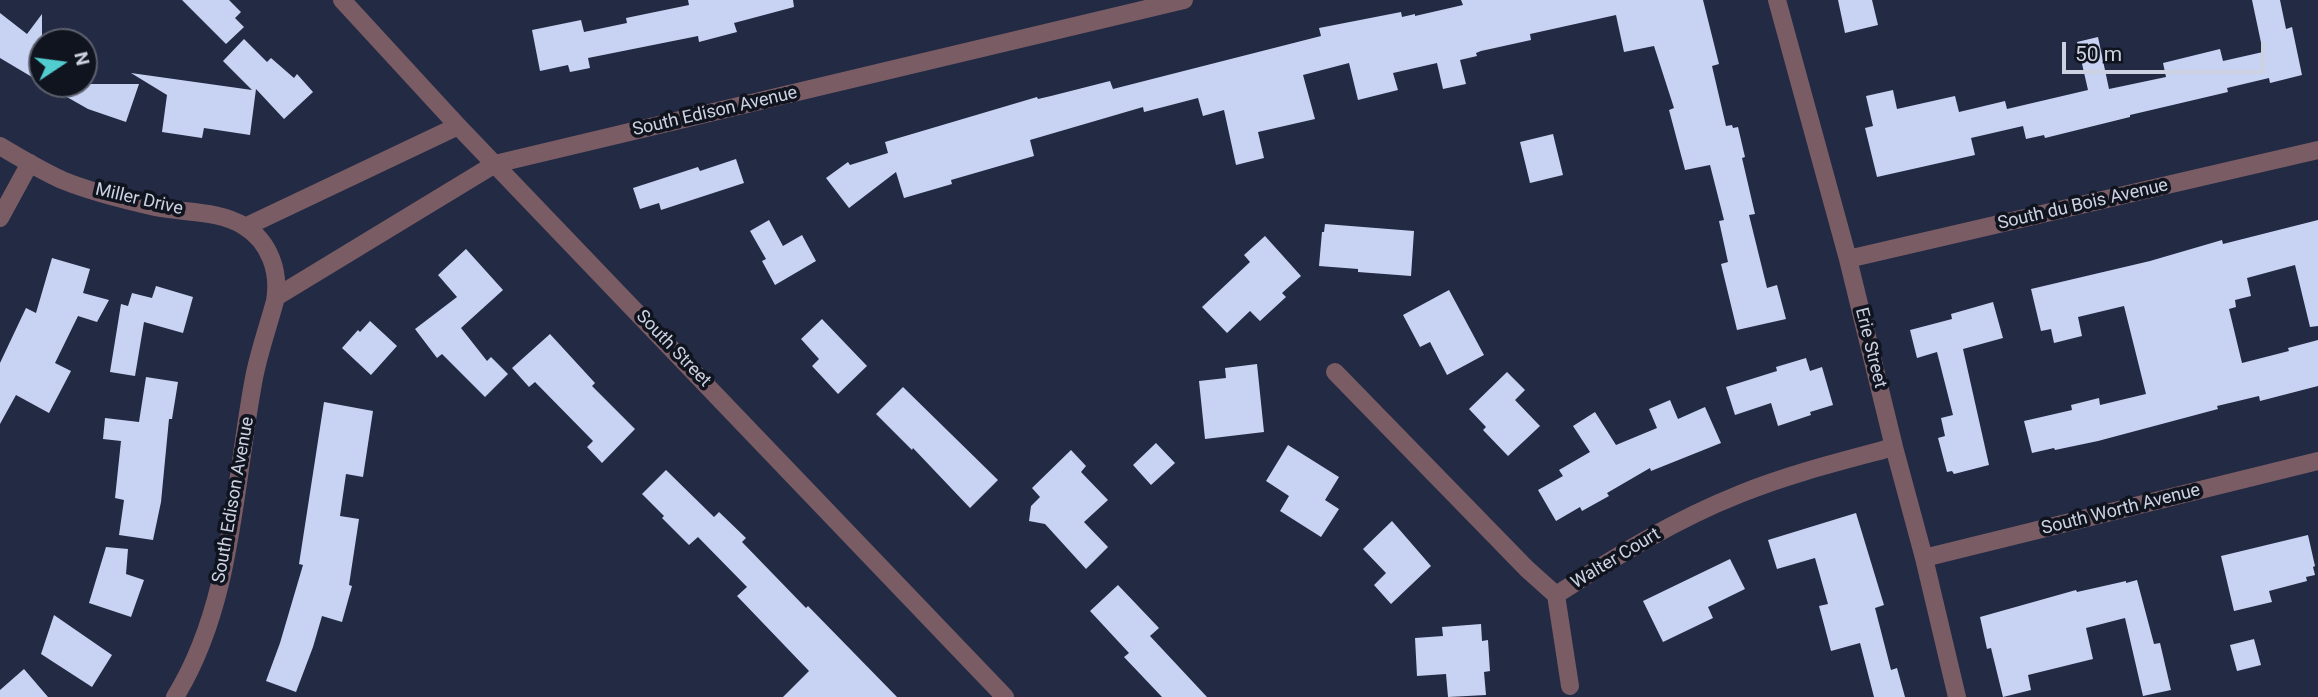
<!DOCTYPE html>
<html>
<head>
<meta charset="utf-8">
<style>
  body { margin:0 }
  #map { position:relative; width:2318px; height:697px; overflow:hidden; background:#232a43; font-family:Roboto,sans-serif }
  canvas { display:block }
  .north { position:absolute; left:28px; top:28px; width:70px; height:70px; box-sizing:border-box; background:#10141f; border:2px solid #5c606d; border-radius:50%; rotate:77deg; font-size:19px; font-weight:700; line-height:28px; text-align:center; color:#cdd2e2 }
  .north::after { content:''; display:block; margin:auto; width:24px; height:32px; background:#52cdcf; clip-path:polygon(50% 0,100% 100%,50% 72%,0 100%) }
  .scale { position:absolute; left:2062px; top:42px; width:203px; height:32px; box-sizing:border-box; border:4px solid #cdd2e2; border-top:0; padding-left:9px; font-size:21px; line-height:24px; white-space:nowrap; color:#cdd2e2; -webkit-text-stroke:5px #10141f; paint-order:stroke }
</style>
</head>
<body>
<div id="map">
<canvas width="2318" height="697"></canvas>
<div class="north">N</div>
<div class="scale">50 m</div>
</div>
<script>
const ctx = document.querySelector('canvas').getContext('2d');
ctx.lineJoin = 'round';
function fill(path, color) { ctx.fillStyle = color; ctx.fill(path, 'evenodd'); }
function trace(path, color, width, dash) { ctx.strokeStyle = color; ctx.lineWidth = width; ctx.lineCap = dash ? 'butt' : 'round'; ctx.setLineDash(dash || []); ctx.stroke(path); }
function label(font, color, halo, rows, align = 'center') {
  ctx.font = font + ' Roboto,sans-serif'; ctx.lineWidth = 7; ctx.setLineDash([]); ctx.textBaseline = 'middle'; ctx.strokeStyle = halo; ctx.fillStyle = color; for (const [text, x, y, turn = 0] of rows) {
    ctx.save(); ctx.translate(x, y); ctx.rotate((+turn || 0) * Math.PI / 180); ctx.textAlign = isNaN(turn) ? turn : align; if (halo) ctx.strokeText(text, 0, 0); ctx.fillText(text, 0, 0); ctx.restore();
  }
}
fill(new Path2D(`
  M182,0H229L241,12L235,18L244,27L226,44Z
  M688,0H793L794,7L734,23L737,32L699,42L698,36L588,58L590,68L570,72L568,65L540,71L532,30L581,20L584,32L627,23L626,18L689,5Z
  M1461,0H1703L1719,64L1712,66L1726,126L1732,125L1733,128L1738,127L1745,157L1742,158L1755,214L1749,215L1767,288L1777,285L1786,319L1737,330L1721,264L1728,262L1719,221L1724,220L1710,165L1685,170L1669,110L1674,108L1654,46L1624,52L1616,15L1530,34L1531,40L1481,51L1476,53L1477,56L1460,60L1466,84L1443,89L1437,63L1393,73L1398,90L1358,100L1349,63L1303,75L1315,119L1258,132L1264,158L1236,165L1224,110L1203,116L1198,98L1144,112L1143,107L1030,140L1034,156L951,180L952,184L904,198L896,172L849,208L826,178L848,162L850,165L888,153L885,142L1037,97L1038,99L1051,96L1110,81L1113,89L1321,36L1319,28L1401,12L1402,17L1415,14V16L1463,5Z
  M1838,0H1872L1878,25L1845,33Z
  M2252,0H2280L2286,29L2292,27L2302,75L2270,83L2269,78L2227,88L2228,92L2130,115V117L2045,138L2044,135L2026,139L2023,126L1971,138L1975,155L1877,177L1865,128L1873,126L1866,96L1893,90L1897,109L1955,96L1959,112L2005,101L2007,109L2088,90L2077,42L2098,37L2109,89L2166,77L2163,63L2220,49L2223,61L2263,52Z
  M0,13L27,34L42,14V83L0,58Z
  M244,39L267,62L271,58L294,78L297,74L313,92L284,119L256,89L250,135L204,128L202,138L162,132L167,95L131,73L252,90L223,61Z
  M44,84H139L126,122L88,109Z
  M1553,134L1563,175L1530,183L1520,142Z
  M736,159L744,183L661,210L659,203L640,209L633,188L698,167L700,171Z
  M769,220L783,246L802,235L816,261L775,285L762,261L766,259L750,231Z
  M2318,220V326L2310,327L2295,265L2247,278L2251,296L2235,300L2236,307L2229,309L2242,363L2289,351L2288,348L2318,340V386L2260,401L2259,396L2217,406L2218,409L2098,441L2055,450L2054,448L2032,453L2024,421L2072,410L2071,405L2099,398L2100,405L2146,394L2124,306L2078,317L2082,336L2054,343L2051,329L2041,331L2031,289L2150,261L2222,240L2223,244Z
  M1325,224L1414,231L1411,276L1358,272V269L1319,266L1322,232H1324Z
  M1265,236L1301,276L1282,293L1286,297L1260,321L1250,311L1227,333L1202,307L1250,262L1244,255Z
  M466,249L503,290L461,328L487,361L491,357L508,374L485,397L442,354L437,358L415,329L457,297L438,275Z
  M52,258L90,269L83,293L109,300L97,322L78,316L55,363L71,371L49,413L16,395L0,424V363L26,308L36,313Z
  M156,286L193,297L183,333L144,322L135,376L110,372L121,304L128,306L132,293L152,298Z
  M1449,290L1484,355L1447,375L1430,342L1420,347L1403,315Z
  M1993,302L2003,338L1963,349L1989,465L1954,474L1952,471L1947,472L1938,438L1945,436L1941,418L1953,415L1937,352L1917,358L1910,330L1952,319L1951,314Z
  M822,319L867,366L838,394L812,366L819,359L801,339Z
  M370,321L397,346L371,375L342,348L358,330L360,332Z
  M550,334L595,383L592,386L635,429L602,463L587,447L593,441L535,382L529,387L512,368Z
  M1806,358L1810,371L1822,367L1833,405L1810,412L1811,415L1778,426L1771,403L1735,415L1726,387L1777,371L1776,367Z
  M1257,364L1264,432L1205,439L1199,381L1226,378L1225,368Z
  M1507,372L1525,390L1515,400L1540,426L1508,456L1483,430L1486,427L1469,409Z
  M146,377L178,382L172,419H169L161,502L153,540L119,535L124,500L115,498L121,441L103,439L105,418L139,422Z
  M903,387L998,480L970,508L913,448L912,450L876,414Z
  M1670,400L1678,419L1705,407L1721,443L1651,471L1650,468L1607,493L1609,496L1582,511L1580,507L1556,521L1538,490L1563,476L1559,470L1590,452L1573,426L1595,412L1616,445L1657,428L1649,409Z
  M324,402L373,411L363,477L346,474L340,516L359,519L349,585L352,586L342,622L322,616L313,647L296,692L266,681L280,643L303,565L299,564Z
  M1156,443L1175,463L1151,485L1133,465Z
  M1288,445L1339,477L1325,500L1339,509L1321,537L1280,511L1289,496L1266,481Z
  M1071,450L1086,466L1081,472L1108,500L1084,522L1108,547L1086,569L1045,524L1029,521L1031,506L1040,497L1032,488Z
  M666,470L714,517L719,512L746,538L742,542L806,608L808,606L897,697H783L809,671L737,596L747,587L698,537L689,545L662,518L664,516L642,494Z
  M1856,513L1884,605L1875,608L1891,670L1897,668L1905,697H1874L1860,643L1831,651L1819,606L1828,604L1815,558L1777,569L1768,540Z
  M1392,521L1431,566L1391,604L1374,585L1386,573L1363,549Z
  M2308,535L2315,566L2313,567L2315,575L2306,577L2307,581L2269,591L2272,602L2234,611L2221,556Z
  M106,547L128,549L126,574L144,580L131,617L89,603Z
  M1730,559L1745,589L1708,607L1713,618L1663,642L1643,601Z
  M2137,580L2154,644L2160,643L2171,690L2143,696L2125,618L2086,628L2093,659L2028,675L2031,690L2003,697L1991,648L1987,649L1980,617L2076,590L2077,592L2126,581V583Z
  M1118,585L1159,628L1150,636L1207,697H1162L1124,657L1129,653L1090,611Z
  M54,615L112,655L92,687L41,654Z
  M1481,624L1482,641L1488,640L1490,671L1484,672L1486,695L1448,697L1446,674L1417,676L1415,638L1443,636L1442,627Z
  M2254,639L2261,665L2237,671L2230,645Z
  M24,669L48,697H0V690Z`), '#c8d3f4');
trace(new Path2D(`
  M342,0L458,126L1005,697
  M1777,0L1848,259L1894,447L1924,558L1957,697
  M0,146C20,158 40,170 62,180C91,192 124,200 155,207C184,213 218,210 244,226C270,242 280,272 275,301C268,327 259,352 254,378C234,483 233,604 175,697
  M0,218L30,163
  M245,227L458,126
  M1848,259L2318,150
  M276,297L495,164L1184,0
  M1335,372L1527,569L1556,595C1615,557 1674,520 1740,494C1789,474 1842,461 1894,447
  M1924,558L2318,461
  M1556,595L1570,686`), '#7a5c65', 18);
label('18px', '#cdd2e2', '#10141f', [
  ["South Edison Avenue",715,112,-13],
  ["Miller Drive",139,200,13],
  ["South du Bois Avenue",2083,205,-13],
  ["Erie Street",1870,348,76],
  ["South Street",673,349,46],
  ["South Edison Avenue",234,500,-80],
  ["South Worth Avenue",2121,510,-14],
  ["Walter Court",1616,559,-31]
]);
</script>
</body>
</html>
